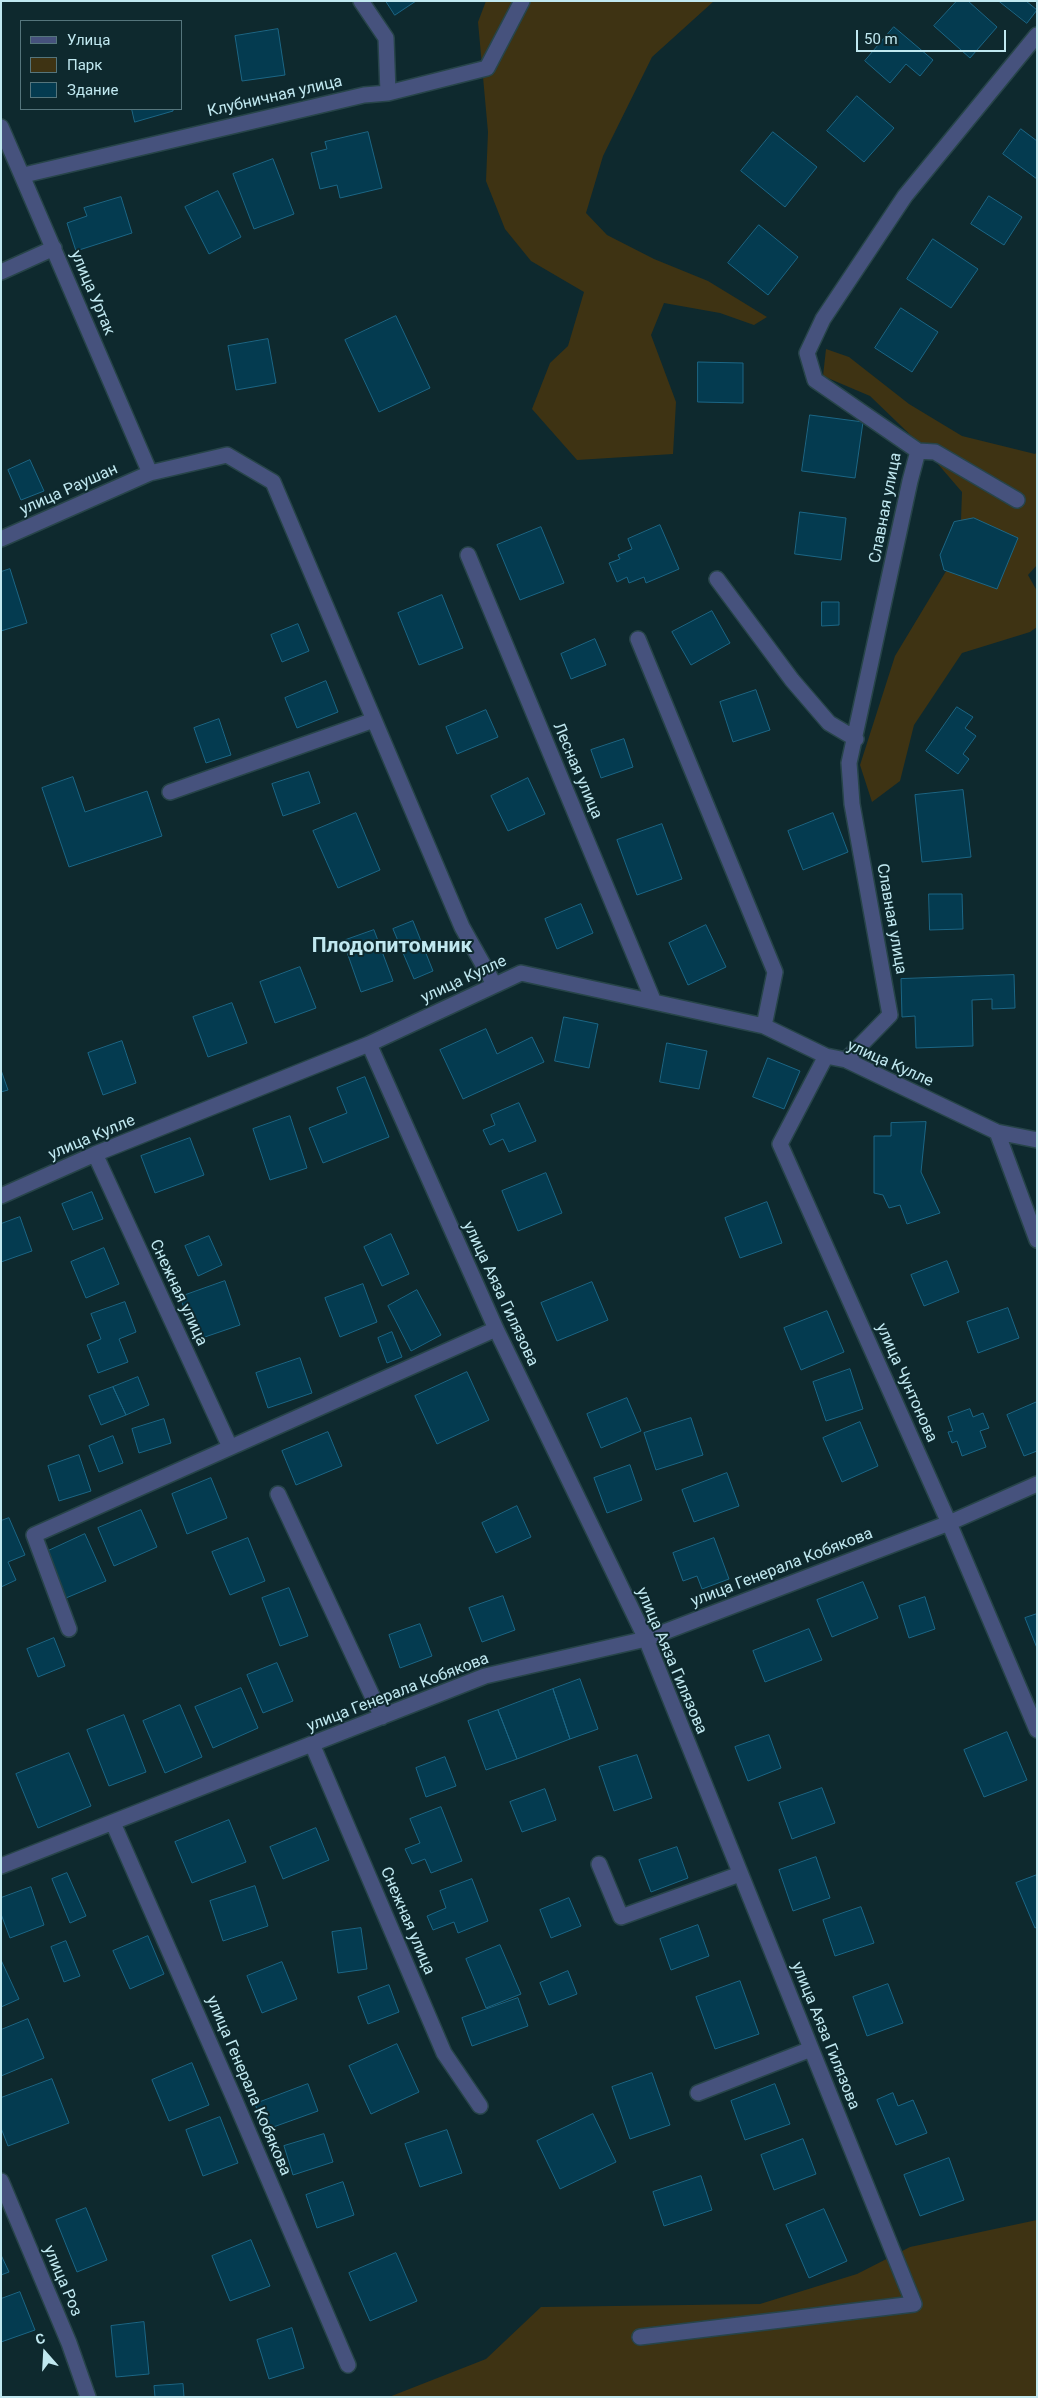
<!DOCTYPE html>
<html>
<head>
<meta charset="utf-8">
<style>
  body { margin:0 }
  #map { position:relative; width:1038px; height:2398px; overflow:hidden; background:#0e292e; font-family:Roboto,sans-serif }
  canvas { display:block }
  .frame { position:absolute; inset:0; border:2px solid #c0e8f0; pointer-events:none }
  .legend { position:absolute; left:20px; top:20px; width:162px; height:90px; box-sizing:border-box; background:#0e292e; border:1px solid #55757c; margin:0; padding:6px 9px; list-style:none; font-size:15px; color:#c0e8f0 }
  .legend li { display:flex; align-items:center; gap:10px; height:25px }
  .legend b { width:25px; border:1px solid #55757c }
  .north { position:absolute; left:20px; top:2328px; width:50px; height:50px; -webkit-text-stroke:4px #0e292e; paint-order:stroke; rotate:341deg; font-size:14px; font-weight:700; line-height:20px; text-align:center; color:#c0e8f0 }
  .north::after { content:''; display:block; margin:auto; width:18px; height:22px; background:#c0e8f0; clip-path:polygon(50% 0,100% 100%,50% 72%,0 100%) }
  .scale { position:absolute; left:856px; top:30px; width:150px; height:22px; box-sizing:border-box; border:2px solid #c0e8f0; border-top:0; padding-left:6px; font-size:15px; line-height:18px; white-space:nowrap; color:#c0e8f0; -webkit-text-stroke:4px #0e292e; paint-order:stroke }
</style>
</head>
<body>
<div id="map">
<canvas width="1038" height="2398"></canvas>
<div class="frame"></div>
<ul class="legend">
<li><b style="height:6px;background:#46527d"></b>Улица</li>
<li><b style="height:14px;background:#3e3313"></b>Парк</li>
<li><b style="height:14px;background:#043b50"></b>Здание</li>
</ul>
<div class="north">С</div>
<div class="scale">50 m</div>
</div>
<script>
const ctx = document.querySelector('canvas').getContext('2d');
ctx.lineJoin = 'round';
function fill(path, color) { ctx.fillStyle = color; ctx.fill(path, 'evenodd'); }
function trace(path, color, width, dash) { ctx.strokeStyle = color; ctx.lineWidth = width; ctx.lineCap = dash ? 'butt' : 'round'; ctx.setLineDash(dash || []); ctx.stroke(path); }
function label(font, color, halo, rows, align = 'center') {
  ctx.font = font + ' Roboto,sans-serif'; ctx.lineWidth = 4; ctx.setLineDash([]); ctx.textBaseline = 'middle'; ctx.strokeStyle = halo; ctx.fillStyle = color; for (const [text, x, y, turn = 0] of rows) {
    ctx.save(); ctx.translate(x, y); ctx.rotate((+turn || 0) * Math.PI / 180); ctx.textAlign = isNaN(turn) ? turn : align; if (halo) ctx.strokeText(text, 0, 0); ctx.fillText(text, 0, 0); ctx.restore();
  }
}
fill(new Path2D(`
  M486,1H714L652,57L603,156L586,213L607,235L654,259L708,281L767,317L754,325L720,313L664,303L651,335L676,402L673,454L577,460L532,409L550,363L568,346L584,292L531,261L505,229L486,181L488,132L478,22Z
  M826,349L849,357L909,404L962,436L1035,454L1037,452V565L1028,575L1037,591V627L1030,632L962,653L914,725L900,781L872,802L860,765L895,656L960,548L962,492L925,449L870,396L823,376Z
  M1037,2220V2397H389L486,2359L541,2307L760,2304L857,2274L910,2247Z`), '#3e3313');
const building = new Path2D(`
  M386,1H416L395,15Z
  M957,1H968L997,27L970,58L934,26Z
  M999,1H1026L1037,10L1027,23Z
  M894,27L933,60L920,76L906,64L890,83L865,61Z
  M278,29L285,75L242,81L235,36Z
  M857,96L894,128L864,162L827,131Z
  M132,109H173V111L135,122Z
  M1021,129L1037,141V179L1003,154Z
  M368,132L382,188L340,198L337,185L320,189L311,153L327,149L325,142Z
  M773,132L817,167L785,207L741,171Z
  M273,159L294,214L254,229L233,174Z
  M218,191L241,237L209,254L185,207Z
  M989,196L1022,217L1004,245L971,224Z
  M121,197L132,233L76,251L67,223L87,216L84,208Z
  M759,225L798,257L768,295L728,263Z
  M933,239L978,269L951,308L907,279Z
  M901,308L938,332L912,372L875,348Z
  M396,316L430,388L379,412L345,340Z
  M268,339L276,383L236,390L228,346Z
  M698,362L743,363V403L698,402Z
  M810,415L863,422L855,478L802,471Z
  M30,460L44,491L21,500L8,470Z
  M800,512L846,518L841,560L795,554Z
  M974,518L1018,538L997,589L944,570L940,555L954,522Z
  M660,525L679,569L646,583L644,577L629,583L627,577L617,582L609,563L620,559L618,555L632,549L628,539Z
  M541,527L564,583L520,600L497,545Z
  M10,569L27,623L1,631V572Z
  M442,595L463,648L419,665L398,613Z
  M822,602H839V625L822,626Z
  M712,611L730,643L691,665L672,632Z
  M298,624L309,651L282,662L271,635Z
  M595,639L606,665L571,679L561,654Z
  M326,681L338,712L297,728L285,698Z
  M756,690L770,730L733,742L720,702Z
  M957,707L973,717L965,728L976,736L963,754L969,759L958,774L926,751Z
  M486,710L498,737L457,754L446,727Z
  M219,719L231,755L206,763L194,728Z
  M624,739L633,767L601,778L591,750Z
  M309,772L320,803L283,816L272,784Z
  M73,777L85,812L147,791L162,836L69,867L42,788Z
  M528,778L545,814L508,831L491,796Z
  M963,790L971,857L922,862L915,795Z
  M356,813L380,870L338,888L313,831Z
  M833,813L848,852L803,870L788,831Z
  M662,824L682,879L637,895L617,840Z
  M929,894H962L963,929L930,930Z
  M581,904L593,933L557,949L545,919Z
  M413,921L433,971L414,979L393,929Z
  M706,925L726,967L688,985L669,943Z
  M374,930L393,981L361,992L343,941Z
  M300,967L316,1008L275,1023L260,982Z
  M1014,975L1015,1008L992,1009V999L972,1000L973,1046L916,1048L915,1016L902,1017L901,979Z
  M232,1003L247,1043L208,1057L193,1017Z
  M564,1017L598,1024L589,1068L555,1061Z
  M486,1029L497,1054L532,1037L544,1062L463,1099L440,1050Z
  M122,1041L136,1083L103,1095L88,1053Z
  M667,1043L707,1051L699,1089L660,1082Z
  M768,1058L800,1071L784,1109L753,1097Z
  M1,1070L8,1090L1,1092Z
  M365,1077L389,1137L323,1163L309,1128L347,1113L337,1088Z
  M519,1103L536,1141L509,1152L503,1139L490,1145L483,1130L495,1125L491,1115Z
  M290,1116L307,1168L270,1180L253,1129Z
  M926,1122L921,1172L940,1213L907,1224L900,1205L889,1208L883,1195L874,1193V1136H891V1123Z
  M190,1138L204,1175L155,1193L141,1156Z
  M546,1173L562,1213L518,1231L502,1191Z
  M92,1192L103,1219L73,1230L62,1204Z
  M767,1202L782,1243L740,1258L725,1218Z
  M20,1217L32,1251L1,1262V1224Z
  M391,1234L409,1274L382,1286L364,1247Z
  M209,1236L222,1265L198,1276L185,1246Z
  M104,1248L119,1284L86,1298L71,1262Z
  M947,1261L959,1292L924,1306L911,1275Z
  M225,1281L240,1325L196,1340L180,1297Z
  M592,1282L608,1320L557,1341L541,1303Z
  M363,1284L377,1322L340,1337L325,1298Z
  M417,1290L441,1335L411,1351L388,1306Z
  M125,1302L136,1332L119,1339L128,1362L98,1373L87,1345L101,1339L91,1314Z
  M1008,1308L1019,1338L978,1353L967,1322Z
  M827,1311L844,1352L801,1370L784,1328Z
  M392,1332L402,1357L387,1363L378,1338Z
  M300,1358L312,1393L268,1408L256,1373Z
  M850,1369L863,1409L826,1421L813,1382Z
  M467,1372L489,1420L437,1444L415,1396Z
  M138,1377L149,1405L126,1415L113,1387Z
  M113,1387L126,1415L101,1425L89,1396Z
  M627,1398L641,1431L601,1448L587,1414Z
  M1037,1402V1451L1024,1456L1007,1415Z
  M970,1409L973,1417L983,1413L989,1428L980,1431L986,1447L962,1456L957,1441L952,1443L948,1432L953,1431L948,1417Z
  M691,1418L703,1455L656,1470L644,1433Z
  M164,1419L171,1443L139,1453L132,1429Z
  M860,1422L878,1466L842,1482L823,1438Z
  M328,1432L342,1466L296,1485L282,1451Z
  M113,1436L123,1463L99,1472L89,1446Z
  M79,1455L91,1491L59,1501L48,1466Z
  M630,1465L642,1500L607,1513L594,1478Z
  M727,1473L739,1506L694,1522L682,1490Z
  M211,1478L227,1518L187,1534L172,1494Z
  M517,1506L531,1537L496,1553L482,1523Z
  M141,1510L157,1547L114,1566L98,1528Z
  M9,1518L25,1555L8,1562L16,1580L1,1587V1521Z
  M85,1534L106,1581L66,1598L46,1552Z
  M248,1538L265,1581L230,1595L212,1552Z
  M714,1538L729,1579L702,1589L697,1576L683,1581L673,1553Z
  M863,1582L878,1618L832,1637L817,1600Z
  M289,1588L308,1636L280,1646L262,1598Z
  M503,1596L515,1630L482,1642L469,1608Z
  M925,1597L935,1629L909,1638L899,1606Z
  M1037,1614V1648L1025,1618Z
  M420,1624L432,1656L400,1668L389,1635Z
  M809,1629L822,1660L765,1682L753,1651Z
  M54,1638L65,1666L38,1677L27,1649Z
  M277,1663L293,1701L263,1713L247,1675Z
  M580,1679L598,1729L570,1739L553,1689Z
  M241,1688L258,1728L213,1748L195,1707Z
  M553,1689L570,1739L517,1759L498,1710Z
  M180,1705L202,1757L165,1773L143,1721Z
  M498,1710L517,1759L486,1770L468,1721Z
  M124,1715L146,1772L109,1786L87,1730Z
  M1007,1732L1027,1780L984,1797L964,1750Z
  M769,1735L781,1768L748,1781L735,1747Z
  M69,1753L91,1806L38,1828L16,1774Z
  M637,1755L652,1798L614,1811L599,1767Z
  M445,1757L456,1786L426,1797L416,1768Z
  M822,1788L835,1823L792,1839L779,1803Z
  M545,1789L556,1820L522,1832L510,1802Z
  M441,1807L462,1861L431,1873L425,1859L412,1864L405,1849L420,1843L410,1819Z
  M229,1820L246,1862L192,1883L175,1842Z
  M316,1828L329,1860L283,1879L270,1847Z
  M677,1847L688,1878L651,1892L639,1860Z
  M816,1857L830,1898L793,1911L779,1870Z
  M67,1873L86,1916L70,1923L52,1879Z
  M1037,1875V1927L1035,1928L1016,1883Z
  M472,1879L488,1921L458,1933L454,1922L433,1930L427,1916L446,1908L440,1891Z
  M255,1886L268,1926L223,1941L210,1901Z
  M31,1887L44,1925L10,1938L1,1914V1898Z
  M569,1898L581,1926L551,1938L540,1910Z
  M861,1907L874,1943L835,1956L823,1920Z
  M698,1925L709,1956L671,1970L660,1939Z
  M361,1928L367,1969L338,1973L332,1932Z
  M148,1936L164,1974L130,1989L113,1951Z
  M66,1941L80,1976L64,1982L51,1947Z
  M500,1945L521,1994L486,2008L466,1959Z
  M1,1960L19,1999L1,2007Z
  M282,1962L297,1999L262,2013L247,1976Z
  M568,1971L577,1994L549,2005L540,1983Z
  M740,1981L759,2034L715,2049L696,1997Z
  M888,1984L903,2023L867,2036L853,1997Z
  M389,1985L399,2012L368,2024L358,1997Z
  M518,1998L528,2026L472,2046L462,2018Z
  M28,2019L44,2058L1,2076V2030Z
  M397,2044L419,2092L371,2114L349,2066Z
  M192,2063L209,2105L169,2121L152,2080Z
  M652,2073L670,2125L630,2139L612,2087Z
  M52,2079L69,2123L8,2146L1,2128V2098Z
  M308,2084L318,2111L265,2130L255,2104Z
  M775,2084L790,2124L745,2140L731,2101Z
  M893,2093L898,2106L913,2100L927,2133L896,2145L877,2100Z
  M593,2114L616,2162L560,2189L537,2141Z
  M220,2117L238,2163L203,2176L186,2130Z
  M447,2130L462,2173L420,2187L405,2144Z
  M324,2134L333,2162L293,2175L284,2146Z
  M803,2139L816,2174L774,2190L761,2155Z
  M949,2158L964,2200L920,2216L904,2175Z
  M701,2176L712,2210L664,2226L653,2192Z
  M343,2182L354,2215L317,2228L306,2195Z
  M86,2208L107,2260L77,2272L56,2220Z
  M824,2209L847,2261L809,2278L786,2225Z
  M251,2240L270,2286L230,2301L212,2256Z
  M396,2253L417,2301L370,2321L349,2273Z
  M1,2255L9,2272L1,2275Z
  M20,2292L35,2330L1,2342V2299Z
  M144,2322L149,2374L116,2377L111,2326Z
  M292,2328L304,2368L269,2379L257,2340Z
  M183,2384L184,2397H155L154,2386Z`);
fill(building, '#043b50');
trace(building, '#1c6685', 1);
const minor = new Path2D(`
  M388,93L487,68L522,1
  M1,127L150,473
  M24,175L364,95L388,93L386,38L361,1
  M1,272L54,248
  M918,451L935,452L1017,500
  M1,539L150,473L227,455L273,482L462,927L494,984
  M468,555L653,1000
  M717,579L792,680L829,723L856,739
  M638,639L775,972L764,1026
  M170,792L374,720
  M369,1044L496,1329L646,1639L914,2304L640,2337
  M826,1056L780,1144L949,1523L1037,1730
  M846,1060L890,1015L852,804L849,763L910,481L918,451L815,380L807,353L823,319L905,196L1037,35
  M997,1132L1037,1240
  M95,1154L230,1447
  M1,1196L95,1154L369,1044L521,973L764,1026L826,1056L846,1060L997,1132L1037,1140
  M278,1494L382,1717
  M69,1629L34,1535L496,1329
  M312,1744L444,2053L480,2106
  M113,1823L233,2096L348,2365
  M599,1864L621,1917L740,1874
  M1,1866L485,1676L646,1639L949,1523L1037,1484
  M698,2093L811,2049
  M1,2181L69,2343L88,2397`);
trace(minor, '#274449', 18);
trace(minor, '#46527d', 15);
label('16px', '#c0e8f0', '#0e292e', [
  ["Клубничная улица",275,97,-13],
  ["улица Уртак",92,293,67],
  ["улица Раушан",69,490,-24],
  ["Славная улица",886,508,-79],
  ["Лесная улица",577,771,67],
  ["Славная улица",891,919,80],
  ["улица Кулле",464,980,-25],
  ["улица Кулле",890,1064,24],
  ["улица Кулле",92,1138,-23],
  ["Снежная улица",178,1293,65],
  ["улица Аяза Гилязова",500,1294,65],
  ["улица Чунтонова",906,1383,66],
  ["улица Генерала Кобякова",782,1568,-21],
  ["улица Аяза Гилязова",671,1661,67],
  ["улица Генерала Кобякова",398,1693,-21],
  ["Снежная улица",407,1921,67],
  ["улица Аяза Гилязова",825,2036,68],
  ["улица Генерала Кобякова",248,2086,67],
  ["улица Роз",62,2281,67]
]);
label('bold 21px', '#c0e8f0', '#0e292e', [
  ["Плодопитомник",392,947]
]);
</script>
</body>
</html>
